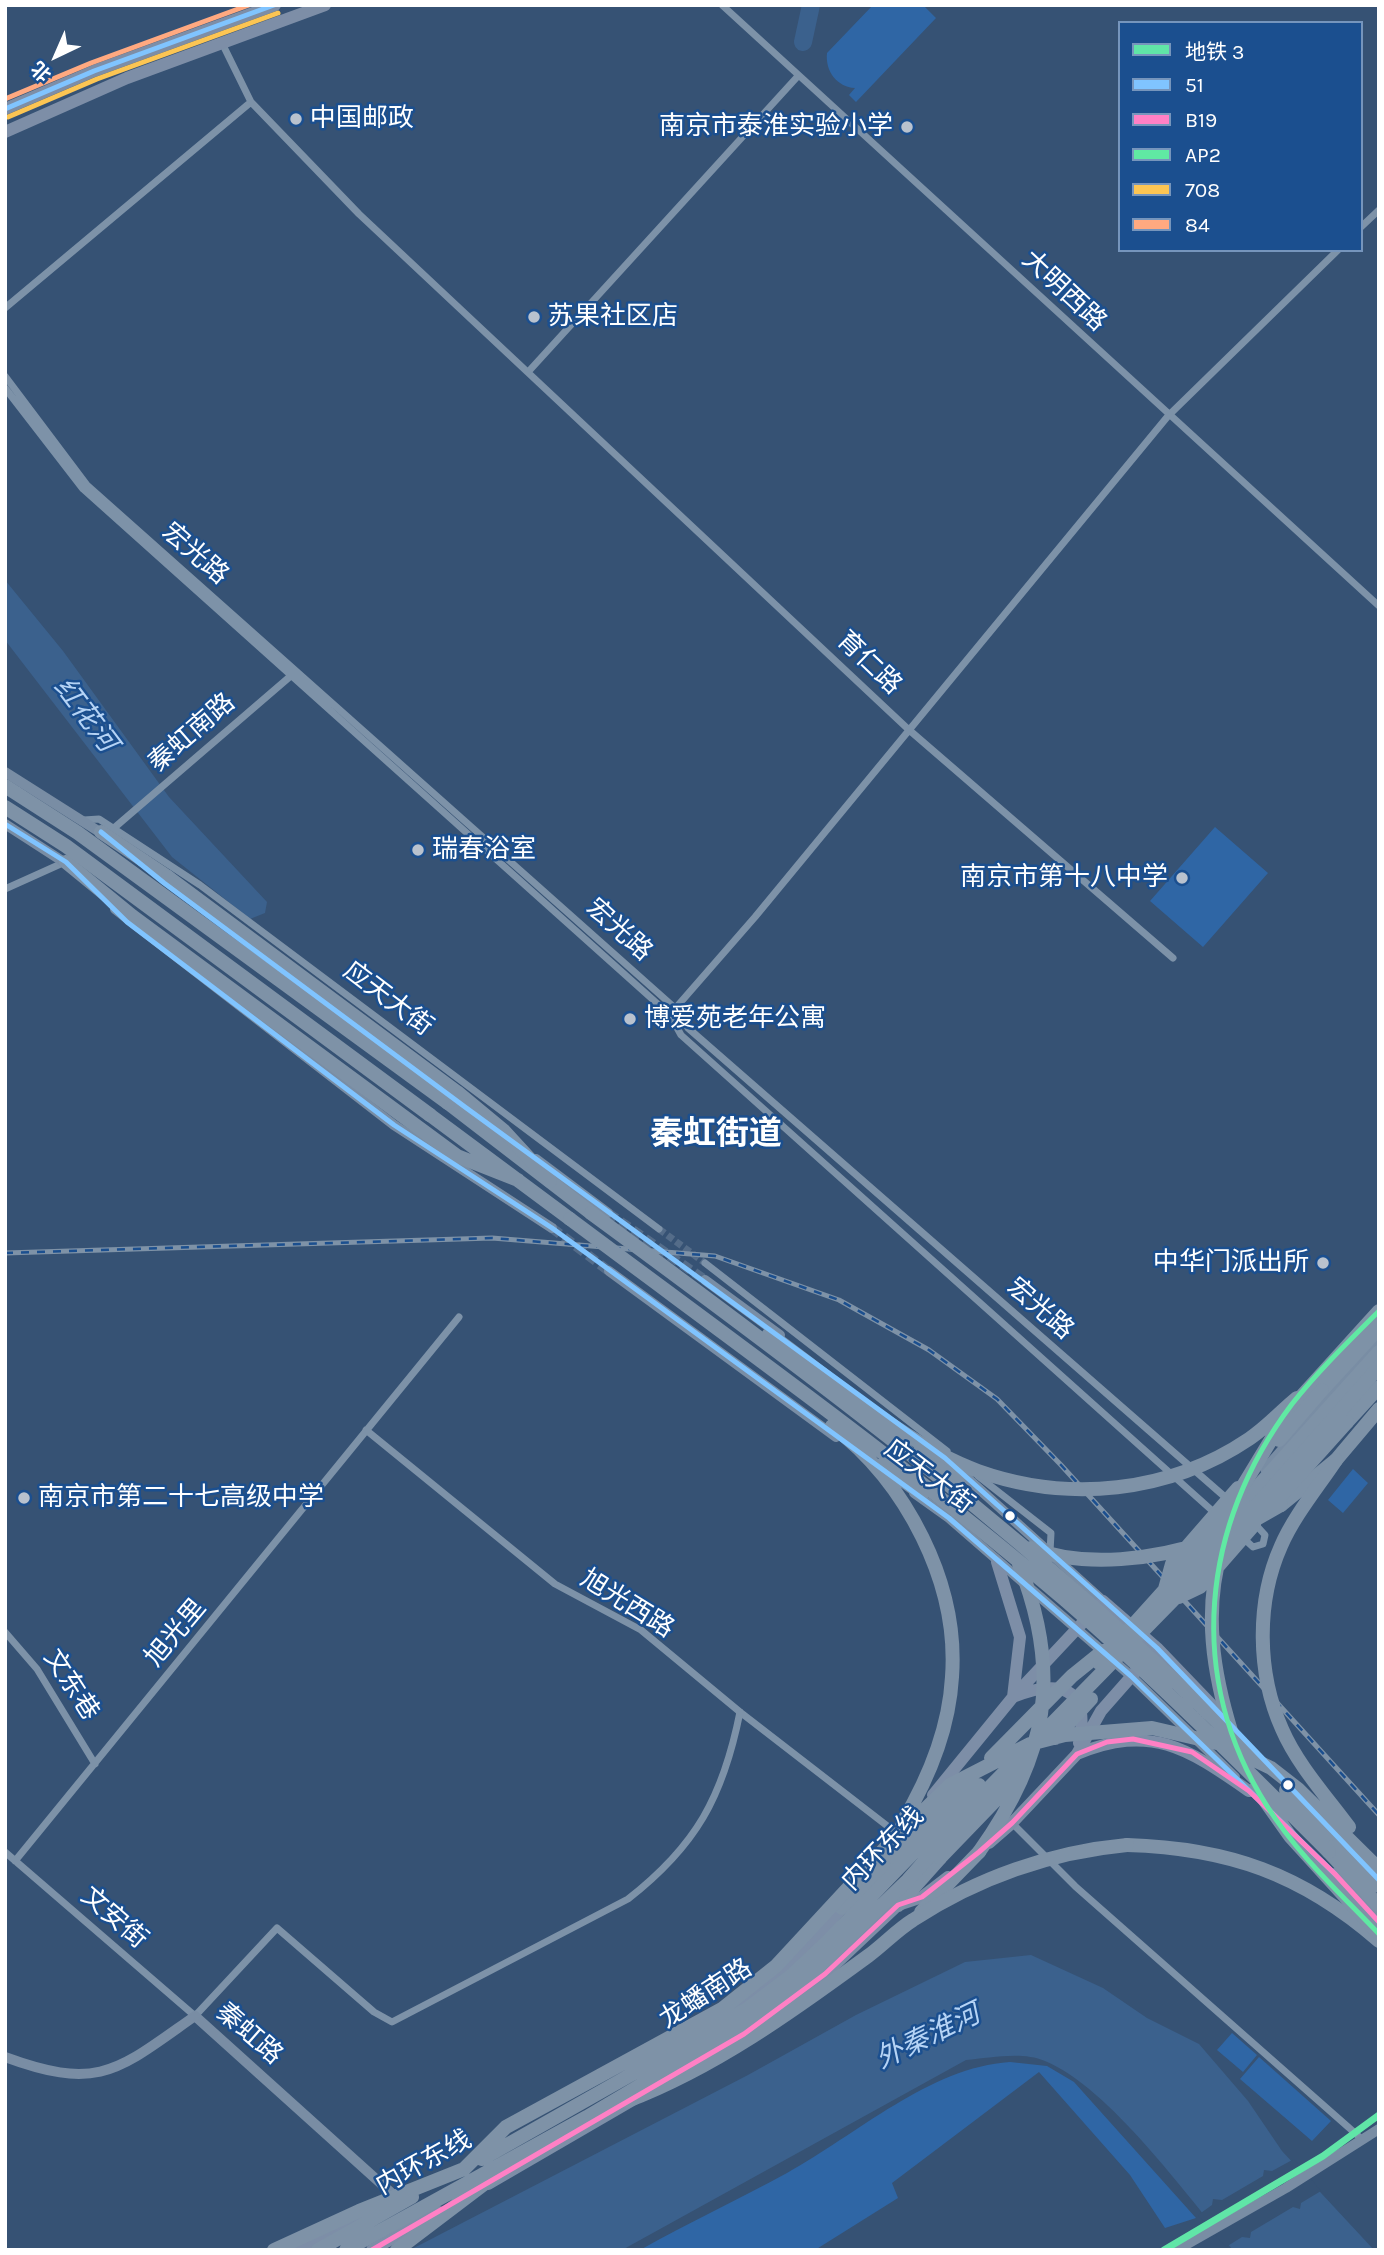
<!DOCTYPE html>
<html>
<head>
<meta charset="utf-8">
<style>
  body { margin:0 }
  #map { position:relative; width:1384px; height:2255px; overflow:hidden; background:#365274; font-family:Karla,"Noto Sans SC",sans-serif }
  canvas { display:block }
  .frame { position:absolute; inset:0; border:7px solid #fff; pointer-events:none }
  .legend { position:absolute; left:1118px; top:21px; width:245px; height:231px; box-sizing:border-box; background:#1b4f8f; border:2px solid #7695bc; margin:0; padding:9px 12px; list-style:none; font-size:21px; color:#fff }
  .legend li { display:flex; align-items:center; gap:14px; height:35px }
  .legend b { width:35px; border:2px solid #7695bc }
  .north { position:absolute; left:21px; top:21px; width:70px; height:70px; -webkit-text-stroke:5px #1b4f8f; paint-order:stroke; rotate:224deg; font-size:19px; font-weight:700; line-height:28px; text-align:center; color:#fff }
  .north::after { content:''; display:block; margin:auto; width:24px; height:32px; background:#fff; clip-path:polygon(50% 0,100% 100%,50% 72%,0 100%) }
</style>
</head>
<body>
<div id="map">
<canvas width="1384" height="2255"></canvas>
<div class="frame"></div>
<ul class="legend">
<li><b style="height:9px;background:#60e5a7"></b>地铁 3</li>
<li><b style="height:9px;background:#80c4ff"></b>51</li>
<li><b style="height:9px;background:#ff80c5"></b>B19</li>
<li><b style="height:9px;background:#60e9a3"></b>AP2</li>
<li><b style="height:9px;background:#fcc553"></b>708</li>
<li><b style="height:9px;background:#ffa980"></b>84</li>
</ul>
<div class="north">北</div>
</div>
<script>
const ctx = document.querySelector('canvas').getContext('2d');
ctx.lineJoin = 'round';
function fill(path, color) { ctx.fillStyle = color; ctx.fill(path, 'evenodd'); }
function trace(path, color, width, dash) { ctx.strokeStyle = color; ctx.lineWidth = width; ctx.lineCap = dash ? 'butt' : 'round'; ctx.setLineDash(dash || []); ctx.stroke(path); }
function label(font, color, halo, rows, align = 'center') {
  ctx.font = font + ' Karla,"Noto Sans SC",sans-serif'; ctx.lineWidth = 5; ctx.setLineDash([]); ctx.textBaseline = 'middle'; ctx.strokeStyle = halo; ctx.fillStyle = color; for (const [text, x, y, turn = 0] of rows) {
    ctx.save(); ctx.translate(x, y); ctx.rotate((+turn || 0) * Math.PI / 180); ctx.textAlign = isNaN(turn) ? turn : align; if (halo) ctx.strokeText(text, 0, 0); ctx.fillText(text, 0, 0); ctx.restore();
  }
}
fill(new Path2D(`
  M873,5H923L936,18L856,102L849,95L855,88C837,87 825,71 827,53Z
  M1215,827L1268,873L1203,947L1150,901Z
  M1353,1469L1368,1483L1343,1513L1328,1500Z
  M1232,2033L1257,2055L1243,2072L1217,2050Z
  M1259,2057L1331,2121L1312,2141L1240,2079Z
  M1010,2062L1047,2066L1074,2082L1196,2218L1165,2228L1130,2175L1039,2072L892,2183L898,2198L815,2250H640C688,2223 739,2199 787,2173C856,2135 930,2067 1010,2062Z`), '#2f66a5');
fill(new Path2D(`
  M5,580L63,651L169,797L267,902L265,913L250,919L172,857L5,640Z
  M1031,1955L1103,1988L1147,2018L1199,2044L1248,2101L1282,2151L1374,2250H1233C1186,2195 1110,2088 1045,2061C1022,2051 990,2058 966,2060L622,2250H410L748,2075L856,2015L965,1962Z`), '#3b618d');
fill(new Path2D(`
  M1294,2159L1321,2191L1301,2203L1300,2209L1293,2207L1251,2232L1250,2238L1242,2237L1226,2247L1198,2215L1212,2205L1213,2199L1222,2200L1263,2176L1264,2170L1272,2171Z`), '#365274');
trace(new Path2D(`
  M803,42L811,5`), '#3b618d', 18);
trace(new Path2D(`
  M659,1229L705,1263`), '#546c89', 7, [7, 3.5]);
trace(new Path2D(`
  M608,1213L705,1280
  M552,1228L609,1271`), '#546c89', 10, [10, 5]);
trace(new Path2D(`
  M722,5L1379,606
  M222,43L251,102L359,214L908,729L1173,958
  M1361,227L1379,210
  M5,308L251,102
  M529,371L798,76
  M5,376L87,485L675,1008L688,1028L1225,1497
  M5,388L83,489L670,1015L681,1035L1217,1515
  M84,820L99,819L200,885L659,1229
  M114,828L293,674
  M5,889L65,862
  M673,1011L755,917L1168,416L1338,250
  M705,1263L947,1451
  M366,1430L555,1584L641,1630L740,1712L899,1835
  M978,1476L1051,1533L1050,1552
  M1242,1537L1253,1547L1263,1544L1265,1535L1255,1524
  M5,1632L37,1669L95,1764
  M1012,1823L1075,1886L1363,2140
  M5,1852L195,2016L277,1928L374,2012L392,2022L628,1899C696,1846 723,1797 740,1712
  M15,1861L459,1317`), '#7d92a8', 7);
trace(new Path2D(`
  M5,772L106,836
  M5,824L70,866
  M115,909L394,1125L552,1228
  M536,1159L608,1213
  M609,1271L836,1437
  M705,1280L780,1335
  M955,1467L1103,1601
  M1265,1469L1379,1340
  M914,1493L949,1518L1131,1676L1235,1777
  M5,2057C100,2092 118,2070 195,2016L397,2198
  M1177,2250L1286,2188L1379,2129`), '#798da4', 10);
trace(new Path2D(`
  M5,109L94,71L275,5
  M5,132L127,78L325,5
  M997,1562L1020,1637L1013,1697C1059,1679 1091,1686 1079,1743
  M1077,1754C1152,1723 1188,1749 1249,1791
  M933,1795L1013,1697L1103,1601L1157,1648L1229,1723
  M989,1843L1012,1823L1077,1754L1101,1711L1145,1661
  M1335,1874L1379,1922
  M732,2007C776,1981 815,1941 847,1902
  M739,2037L825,1974L898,1905L922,1897L948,1877
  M488,2184L636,2098
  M299,2250L360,2217
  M372,2250L439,2212`), '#7d8ea7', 12);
trace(new Path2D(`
  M101,832L168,877
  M66,862L132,916L457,1156L518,1180
  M448,1103L591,1213
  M430,1115L570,1219
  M1322,1390L1379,1328
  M1291,1408L1379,1311
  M1347,1422L1379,1387
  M921,1448L958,1478
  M1243,1503L1379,1352
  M1281,1505L1336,1460L1379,1409
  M1329,1834L1379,1886
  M1127,1845C1228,1848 1302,1874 1379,1941
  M1329,1852L1379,1906
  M898,1905L940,1858
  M842,1908L894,1857
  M921,1912L979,1852`), '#7e92a7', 14);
const rail = new Path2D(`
  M5,1253L492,1238L715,1256L839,1300L929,1350L997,1399L1061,1465L1379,1815`);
trace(rail, '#7e92a7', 5);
trace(rail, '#1b4f8f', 2.5, [8]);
trace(new Path2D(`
  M5,786L78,833L448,1103
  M5,807L66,846L430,1115
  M168,877L457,1092L504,1131L550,1181
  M591,1213C820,1381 1048,1551 1249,1753
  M570,1219C737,1344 907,1465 1065,1600C1157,1680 1243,1766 1329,1852
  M769,1334C833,1380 904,1444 978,1471C1068,1503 1169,1493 1249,1439C1266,1428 1281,1411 1297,1398
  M832,1426C906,1482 959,1583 952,1677C949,1730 929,1778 902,1823
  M1279,1440L1322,1390
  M1336,1460C1318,1487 1294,1516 1281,1546C1256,1602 1257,1673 1282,1729C1297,1764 1326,1796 1349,1827
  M882,1465L922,1494
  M1234,1509L1243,1486L1286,1415
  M1268,1510L1347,1422
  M1239,1529L1281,1505
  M1031,1548C1086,1569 1156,1559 1210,1541
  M1222,1548C1203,1611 1213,1673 1232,1734
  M1165,1589L1172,1564L1238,1488
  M1179,1597L1200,1587L1254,1525
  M1099,1663L1243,1503
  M1055,1738L1091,1699
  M991,1758L1072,1676L1103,1651
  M1256,1788L1290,1836L1379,1934
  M1286,1790L1329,1834
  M979,1852C1047,1757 1063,1675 1019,1564
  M894,1857L969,1780
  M940,1858L1022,1773
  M627,2101C714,2068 793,2011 868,1956C883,1945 897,1930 913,1920C977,1878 1051,1852 1127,1845
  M482,2159L747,2009L791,1976L825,1944L979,1785
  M274,2250L359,2211L464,2169L506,2127L722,2009L776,1966L889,1844L950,1785L1030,1744L1065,1735L1152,1728L1221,1744L1271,1768L1298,1789L1379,1869
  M318,2250L412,2197
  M346,2250L587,2117L722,2037L771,2006L817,1968L908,1880L990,1787L1174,1599L1379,1367
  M397,2250L496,2175`), '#7e92a7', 14);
trace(new Path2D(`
  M5,109L94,71L274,5
  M5,824L66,862L127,922L394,1125L552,1228L949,1518L1131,1676L1335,1874
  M101,832L164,883L465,1107L945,1458L1157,1648L1379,1880`), '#80c4ff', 5);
trace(new Path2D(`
  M372,2250L744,2034L825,1974L898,1905L922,1897L979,1852L1012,1823L1077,1754L1107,1742L1133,1739L1192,1752L1249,1791L1335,1874L1379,1922`), '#ff80c5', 5);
trace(new Path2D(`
  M1379,1311C1349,1341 1318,1371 1292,1404C1201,1525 1185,1677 1267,1806C1297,1854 1340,1893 1379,1934`), '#60e9a3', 5);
trace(new Path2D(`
  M8,117L97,79L278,13`), '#fcc553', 5);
trace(new Path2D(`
  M5,99L91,63L249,5`), '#ffa980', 5);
trace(new Path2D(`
  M1164,2250L1323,2156L1379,2115`), '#60e5a7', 7);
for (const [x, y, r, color] of [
  [296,119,7,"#b9c2ce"],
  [907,127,7,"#b9c2ce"],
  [534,317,7,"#b9c2ce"],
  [418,850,7,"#b9c2ce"],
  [1182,878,7,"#b9c2ce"],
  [630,1019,7,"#b9c2ce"],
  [1323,1263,7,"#b9c2ce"],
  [24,1498,7,"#b9c2ce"],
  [1010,1516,6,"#fff"],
  [1288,1785,6,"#fff"]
]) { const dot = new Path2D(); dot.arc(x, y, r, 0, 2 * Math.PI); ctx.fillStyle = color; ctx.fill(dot); trace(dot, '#1b4f8f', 2.5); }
label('26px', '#fff', '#1b4f8f', [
  ["中国邮政",310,119],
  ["南京市泰淮实验小学",893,127,"right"],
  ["苏果社区店",548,317],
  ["瑞春浴室",432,850],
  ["南京市第十八中学",1168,878,"right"],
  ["博爱苑老年公寓",644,1019],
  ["中华门派出所",1309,1263,"right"],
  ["南京市第二十七高级中学",38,1498]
], 'left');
label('26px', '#fff', '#1b4f8f', [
  ["大明西路",1064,291,43],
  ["宏光路",195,554,41],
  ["育仁路",869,663,44],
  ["秦虹南路",192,733,-41],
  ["宏光路",619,930,42],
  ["应天大街",388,999,37],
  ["宏光路",1040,1309,41],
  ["应天大街",929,1477,37],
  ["旭光西路",627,1604,32],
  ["旭光里",176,1633,-50],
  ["文东巷",71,1685,57],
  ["内环东线",883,1849,-46],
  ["文安街",114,1918,41],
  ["龙蟠南路",706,1994,-33],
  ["秦虹路",249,2034,41],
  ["内环东线",424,2163,-29]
]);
label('italic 28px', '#b5d3f5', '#1b4f8f', [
  ["红花河",85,715,53],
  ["外秦淮河",928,2037,-26]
]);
label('bold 33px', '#fff', '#1b4f8f', [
  ["秦虹街道",716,1135]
]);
</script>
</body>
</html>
